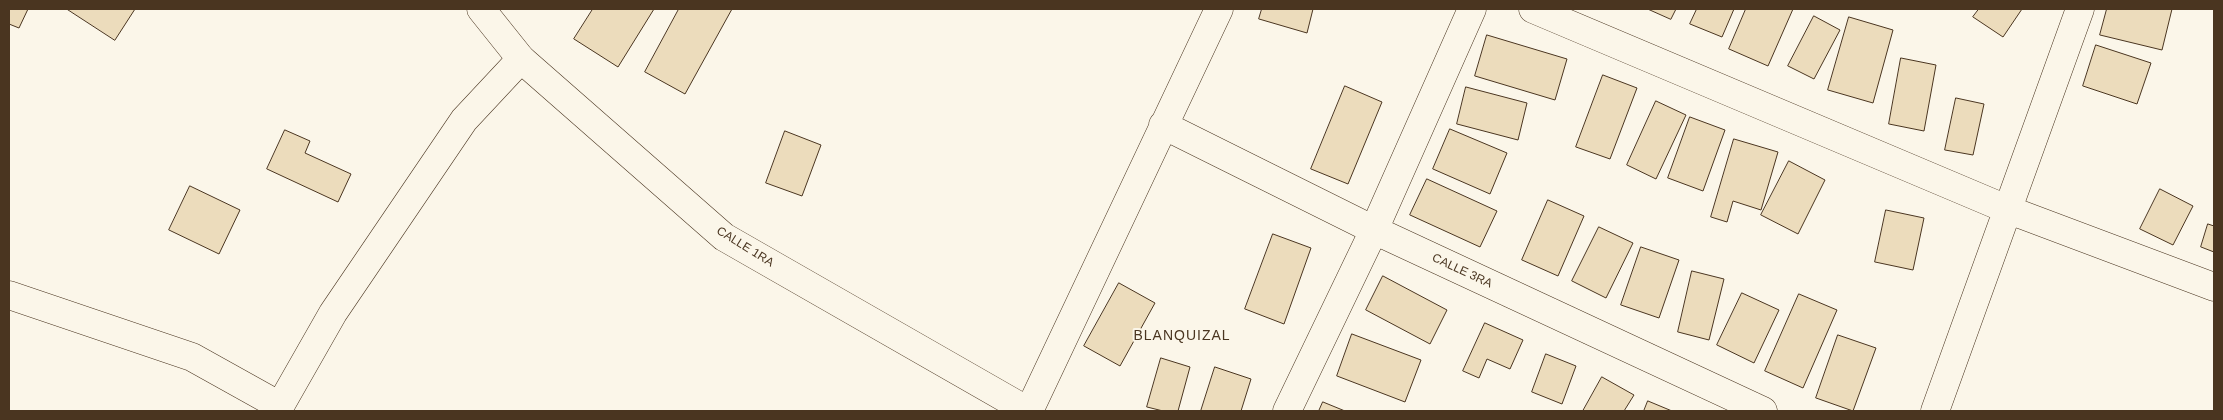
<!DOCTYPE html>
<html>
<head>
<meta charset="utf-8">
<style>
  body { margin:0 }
  #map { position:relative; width:2223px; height:420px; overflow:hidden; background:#fbf6e9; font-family:Arial,sans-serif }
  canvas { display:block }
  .frame { position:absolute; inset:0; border:10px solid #4a3520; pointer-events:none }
</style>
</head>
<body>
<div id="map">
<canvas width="2223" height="420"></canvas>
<div class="frame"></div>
</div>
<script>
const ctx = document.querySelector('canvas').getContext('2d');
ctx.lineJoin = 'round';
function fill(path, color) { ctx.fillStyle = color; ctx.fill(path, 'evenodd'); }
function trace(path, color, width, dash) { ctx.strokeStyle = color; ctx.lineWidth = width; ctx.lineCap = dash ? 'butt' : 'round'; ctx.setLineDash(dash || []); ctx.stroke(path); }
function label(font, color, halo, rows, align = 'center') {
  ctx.font = font + ' Arial,sans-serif'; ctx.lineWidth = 4; ctx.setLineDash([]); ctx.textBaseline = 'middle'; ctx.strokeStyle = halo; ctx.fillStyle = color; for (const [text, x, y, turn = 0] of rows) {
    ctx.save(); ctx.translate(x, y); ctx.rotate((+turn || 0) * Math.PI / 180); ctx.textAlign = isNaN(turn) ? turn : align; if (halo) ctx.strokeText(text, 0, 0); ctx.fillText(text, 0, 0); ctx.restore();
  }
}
const building = new Path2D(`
  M9,9H28L19,28L9,24Z
  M67,9H135L115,40Z
  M593,9H654L618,67L574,39Z
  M679,9H732L685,94L645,72Z
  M1262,9H1313L1307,33L1259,19Z
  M1648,9H1676L1671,19Z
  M1697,9H1734L1722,37L1690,24Z
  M1746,9H1793L1768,66L1729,49Z
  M1979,9H2022L2003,37L1973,17Z
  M2107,9H2172L2162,50L2100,35Z
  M1814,16L1840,30L1814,79L1788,66Z
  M1849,17L1893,30L1873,103L1828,90Z
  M1487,35L1567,59L1555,100L1475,76Z
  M2096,45L2151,63L2137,104L2083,86Z
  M1901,58L1936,65L1924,131L1889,124Z
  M1603,75L1637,88L1610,159L1576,147Z
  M1345,86L1382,102L1348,184L1311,169Z
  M1466,87L1527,103L1518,140L1457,124Z
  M1956,98L1984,104L1973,155L1945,150Z
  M1656,101L1686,115L1656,179L1627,165Z
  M1690,117L1725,130L1703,191L1668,178Z
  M1450,129L1507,153L1490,194L1433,169Z
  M285,130L310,141L305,153L351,174L338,202L267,169Z
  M785,131L821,145L802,196L766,183Z
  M1734,139L1778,152L1761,210L1733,201L1727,222L1711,217Z
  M1789,161L1825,180L1798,234L1761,215Z
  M1427,179L1497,211L1480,247L1410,215Z
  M190,186L240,210L219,254L169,230Z
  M2160,189L2193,206L2173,245L2140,229Z
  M1548,200L1584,216L1558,276L1522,260Z
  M1886,210L1924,218L1913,270L1875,262Z
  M2208,224L2214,226V252L2201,247Z
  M1599,227L1633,243L1606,298L1572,281Z
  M1273,234L1311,248L1284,324L1245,309Z
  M1641,247L1679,260L1659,318L1621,305Z
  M1692,271L1724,279L1709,340L1678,332Z
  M1383,276L1447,310L1430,344L1366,310Z
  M1119,283L1155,303L1120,366L1084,346Z
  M1742,293L1779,310L1754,363L1717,345Z
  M1799,294L1837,310L1803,388L1765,371Z
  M1485,323L1523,340L1510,369L1487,359L1479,378L1463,371Z
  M1352,334L1421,360L1405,402L1337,376Z
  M1838,335L1876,348L1853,411L1816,398Z
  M1546,354L1576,366L1562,404L1532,392Z
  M1161,358L1190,367L1178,411H1163L1147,407Z
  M1215,367L1251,379L1241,411H1201Z
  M1602,377L1634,395L1624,411H1583Z
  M1648,401L1672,411H1644Z
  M1323,402L1345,411H1319Z`);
fill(building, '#ecdcbc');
trace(building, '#4a3520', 1);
const minor = new Path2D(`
  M1533,9L2009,210L2214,287
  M1163,125L1374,230L1763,411
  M9,295L192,357L280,406
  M278,411L280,406L333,313L464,120L521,59
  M1029,411L1219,9
  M1287,411L1374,230L1472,9
  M1935,411L2080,9`);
const major = new Path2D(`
  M481,9L521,59L724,237L1028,411`);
trace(minor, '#4a3520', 29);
trace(major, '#4a3520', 29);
trace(minor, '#fbf6e9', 28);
trace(major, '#fbf6e9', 28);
label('12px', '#4a3520', '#fbf6e9', [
  ["CALLE 1RA",745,247,32],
  ["CALLE 3RA",1462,271,25]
]);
ctx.letterSpacing = '1px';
label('14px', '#4a3520', '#fbf6e9', [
  ["BLANQUIZAL",1182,336]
]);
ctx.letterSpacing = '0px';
</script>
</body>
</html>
